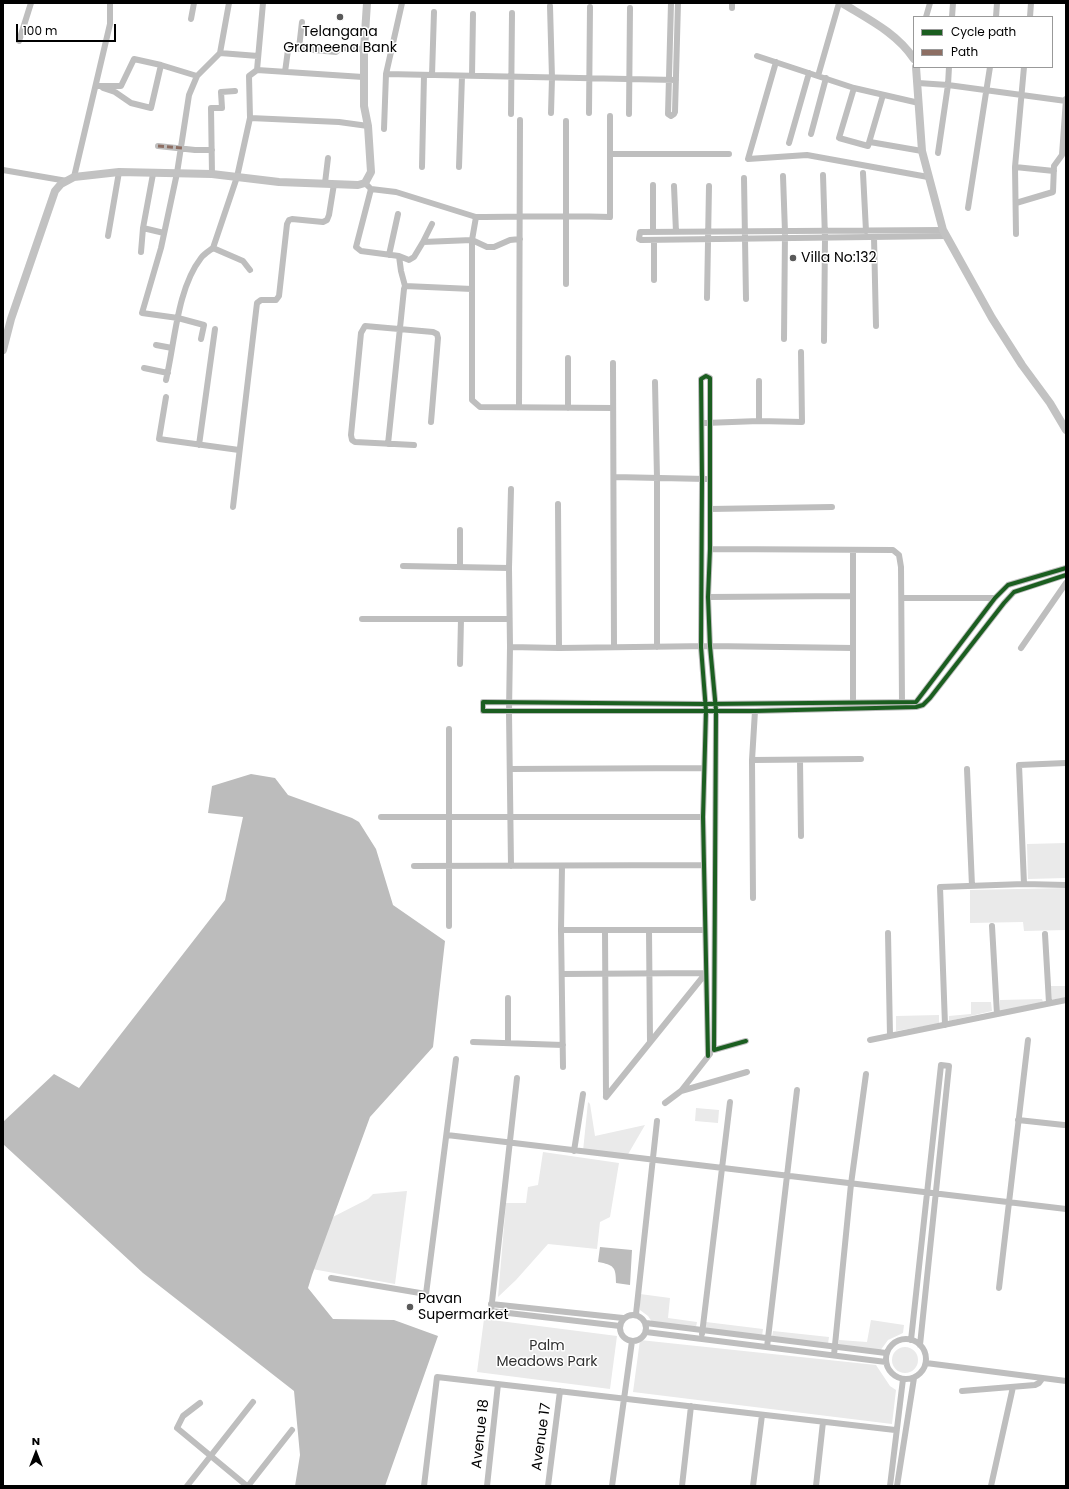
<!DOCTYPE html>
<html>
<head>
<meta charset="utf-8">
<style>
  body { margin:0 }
  #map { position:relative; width:1069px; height:1489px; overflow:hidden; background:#fff; font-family:Poppins,sans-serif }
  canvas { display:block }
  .frame { position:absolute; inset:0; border:4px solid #000; pointer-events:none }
  .legend { position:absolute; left:913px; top:16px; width:140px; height:52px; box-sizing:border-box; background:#fff; border:1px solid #999; margin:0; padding:5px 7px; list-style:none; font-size:12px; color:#000 }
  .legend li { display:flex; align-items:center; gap:8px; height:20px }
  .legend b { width:20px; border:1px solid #999 }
  .north { position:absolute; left:16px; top:1433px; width:40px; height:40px; -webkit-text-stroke:3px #fff; paint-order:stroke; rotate:0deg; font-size:11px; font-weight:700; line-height:16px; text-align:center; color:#000 }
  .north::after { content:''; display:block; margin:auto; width:14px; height:18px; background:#000; clip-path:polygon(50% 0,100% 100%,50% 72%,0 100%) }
  .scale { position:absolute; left:16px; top:24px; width:100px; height:18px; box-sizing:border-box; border:2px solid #000; border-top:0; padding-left:5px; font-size:12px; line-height:14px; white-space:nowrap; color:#000; -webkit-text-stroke:3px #fff; paint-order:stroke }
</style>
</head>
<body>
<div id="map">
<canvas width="1069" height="1489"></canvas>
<div class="frame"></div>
<ul class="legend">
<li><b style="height:5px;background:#1b5e20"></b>Cycle path</li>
<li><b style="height:5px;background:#8d6e63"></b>Path</li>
</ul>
<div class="north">N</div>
<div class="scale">100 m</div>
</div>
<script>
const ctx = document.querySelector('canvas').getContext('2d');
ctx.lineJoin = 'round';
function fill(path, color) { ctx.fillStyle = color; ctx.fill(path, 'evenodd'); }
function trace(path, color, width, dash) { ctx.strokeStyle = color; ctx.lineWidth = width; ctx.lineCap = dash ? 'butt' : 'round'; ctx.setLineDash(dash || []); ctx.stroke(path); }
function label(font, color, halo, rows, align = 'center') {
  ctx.font = font + ' Poppins,sans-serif'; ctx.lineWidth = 3; ctx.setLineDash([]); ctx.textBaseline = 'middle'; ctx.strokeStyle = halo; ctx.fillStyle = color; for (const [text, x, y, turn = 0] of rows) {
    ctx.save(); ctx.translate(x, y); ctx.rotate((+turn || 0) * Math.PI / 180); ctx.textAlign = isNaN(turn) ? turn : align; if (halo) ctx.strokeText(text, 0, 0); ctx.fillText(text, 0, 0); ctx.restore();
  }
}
fill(new Path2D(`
  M1066,843V878L1028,879L1027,844Z
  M1066,888V930L1024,931L1023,922L970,923V890Z
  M1051,986H1066V997L1052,1000Z
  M1042,999L1043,1002L1000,1011V1000Z
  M971,1002H991L992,1011L949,1021V1016L971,1014Z
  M939,1015V1024L896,1031V1016Z
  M588,1102L590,1104L595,1136L645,1125L627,1156L583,1151Z
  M696,1108L719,1110L718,1123L695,1121Z
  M543,1152L619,1163L610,1217L600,1222L597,1249L548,1244L516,1280L498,1297L506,1203H526L528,1187L538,1185Z
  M407,1191L395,1284L312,1269L325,1221L368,1199L373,1194Z
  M640,1294L670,1298L668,1318L697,1322L696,1327L652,1322L648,1316L640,1310Z
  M484,1319L617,1336L610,1389L477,1372Z
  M871,1320L904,1325L903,1333L888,1340L880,1351L838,1346L839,1340L867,1342Z
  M706,1322L763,1329L762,1336L705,1329Z
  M773,1331L829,1337L828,1344L772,1337Z
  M640,1340L876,1365L890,1386L896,1390L892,1424L633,1392Z
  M892 1360a13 13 0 1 1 26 0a13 13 0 1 1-26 0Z`), '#eaeaea');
fill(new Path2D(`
  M251,774L275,778L288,795L352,818L359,822L376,849L393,905L445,941L433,1047L370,1117L312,1275L308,1288L333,1319L394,1320L438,1336L385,1486H295L300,1455L294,1391L143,1273L3,1144V1122L54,1074L79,1088L225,900L243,817L208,813L212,786Z
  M600,1247L632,1250L630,1285L616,1283C616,1267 614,1265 598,1262Z`), '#bcbcbc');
trace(new Path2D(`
  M671,3L668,114L671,116L674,114L675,112L678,3
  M550,6L552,78L551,113
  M732,8V3
  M926,17L930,3
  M952,17L953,3
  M996,17L997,3
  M1030,17L1031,3
  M191,19L194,3
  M19,41L31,3
  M299,48L302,22
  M220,53L258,56
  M757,56L854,88L919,103
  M776,62L748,159L807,155L928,177
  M257,70L363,77
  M285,72L288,50L290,48L336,52L341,48L364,49
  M386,74L402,3
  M432,75L434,12
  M472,76L473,14
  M818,76L839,3
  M918,83L948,85L1066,101
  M96,86H121L134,59L161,65L197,76
  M103,88L115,92L131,103L151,108L161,65
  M854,88L839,138L868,146L883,95
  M589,113L590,7
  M511,114L512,13
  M629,114L630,8
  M250,118L339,122L368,126
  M566,121V284
  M384,129L386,74L676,80
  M811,134L826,78
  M870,142L922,151
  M789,143L809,73
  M158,146L195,150H212
  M938,153L948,85L949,67
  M611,154H729
  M422,167L424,75
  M459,167L462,76
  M1015,167L1054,171
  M3,170L67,181
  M863,173L866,231
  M212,174L211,108H222L221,92L235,91
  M823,175L825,238L824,341
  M783,176L785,232L784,339
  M74,177L110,24V3
  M744,178L746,299
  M325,183L328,158
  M365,183L371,189L356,247L361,251L399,256L409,260L414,257L423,242L472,240L487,247H494L510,240L520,239
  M653,185V232
  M674,186L676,232
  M371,189L396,192L476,217L472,240V400L480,407L613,408
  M1016,203L1053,192L1054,166L1062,155L1066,99
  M968,208L990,67
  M476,217C521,217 565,215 610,217V116
  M143,228L164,233
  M943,230L642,232H640L639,239L641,240L946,236
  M1016,234L1015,167L1024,67
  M108,236L119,172
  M874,237L876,326
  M423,242L432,224
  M141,252L143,228L153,174
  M389,255L398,214
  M399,256L401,271L405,286
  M250,270L243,261L213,248L237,177L250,118L249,76L257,70L263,3
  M654,280V240
  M707,298L709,186
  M201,339L204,325L178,318L142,313L161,248L177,173L189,95L197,76L220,53L229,3
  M156,345L172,348
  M568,358V408
  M613,363L614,647
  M144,368L168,373
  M166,380C175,342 177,289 201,258C204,254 209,251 213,248
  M655,382L657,478V647
  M166,397L159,439L239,450
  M519,407L520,120
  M759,421V381
  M705,423L759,421L802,422L801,352
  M388,444L404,289L405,286L472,289
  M199,445L215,329
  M414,445L355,442L352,440L351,435L361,333L365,326L433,332L437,334L438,338L431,422
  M614,477L706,479
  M511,489L509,568L510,647L509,712L511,866
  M558,504L559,648
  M233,507L257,303L261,300H276L279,296L287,224L289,220L292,219L323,222L327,220L329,215L334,184
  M710,509L832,507
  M710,549L893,550L899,555L901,567L902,702
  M853,550V703
  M403,566L509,568
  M460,567V530
  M1066,568L1008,585L995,598L916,702L705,704L483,702V711H755L916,707L923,705L930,698L1004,603L1014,592L1066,575
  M708,597L852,596
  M902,598H995
  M362,619H509
  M510,647L559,648L710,646L853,648
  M1021,648L1066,583
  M460,664L461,619
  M449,729V926
  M752,760L861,759
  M800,760L801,836
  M510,769L704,768
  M967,769L972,886
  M381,817H703
  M414,866L704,865
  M562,866L561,930L563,1067
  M1024,884L1019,765L1066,763
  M753,898L752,760L755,711
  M992,926L997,1014
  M561,930H705
  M605,930L606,1097
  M649,930L650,1042
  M888,933L890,1036
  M1045,934L1049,1003
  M562,974L706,973
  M945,1025L940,887L1024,884L1066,885
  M870,1040L1066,1000
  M473,1042L563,1045
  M508,1043V998
  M708,1056L703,817L706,711L701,647L702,479L701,379L706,376L710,378V549L708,597L710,646L716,710L714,1050L746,1041
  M517,1078L491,1311L620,1326
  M681,1091L747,1072
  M606,1097L706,973
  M665,1103L681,1091L710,1054
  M1018,1120L1064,1125
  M447,1135L1066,1209
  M574,1151L583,1094
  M331,1278L426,1294L456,1059
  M999,1288L1028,1040
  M491,1304L623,1318
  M636,1314L657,1121
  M620 1328a13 13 0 1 1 26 0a13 13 0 1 1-26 0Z
  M646,1323L886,1353
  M646,1332L886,1362
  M702,1334L730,1102
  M886 1359a20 20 0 1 1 40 0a20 20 0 1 1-40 0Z
  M911,1340L941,1065L949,1066L920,1345
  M767,1347L797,1090
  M834,1355L851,1184L866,1074
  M926,1363L1066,1381
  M962,1391L1035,1385L1039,1383L1042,1379
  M200,1403L183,1416L177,1428L247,1486
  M187,1486L253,1402
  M248,1486L292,1430
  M424,1486L437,1377L895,1430
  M487,1486L498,1384
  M548,1486L560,1391
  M612,1486L632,1341
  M682,1486L691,1406
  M753,1486L762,1415
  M816,1486L823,1422
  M890,1486L903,1379
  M897,1486L914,1378
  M991,1486L1013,1387`), '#bebebe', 6);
trace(new Path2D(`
  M842,3C868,19 897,33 914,59
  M916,67L922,151L943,230L992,318L1022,365L1050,403L1066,430
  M3,350L11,319L55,191L61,184L74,177L119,172L212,174L279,182L358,185L365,183L371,172L368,126L364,106V49L367,3`), '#c2c2c2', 8);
trace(new Path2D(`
  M158,146L182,148`), '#8d6e63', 3, [6, 3]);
trace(new Path2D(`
  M1066,568L1008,585L995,598L916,702L705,704L483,702V711H755L916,707L923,705L930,698L1004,603L1014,592L1066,575
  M708,1056L703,817L706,711L701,647L702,479L701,379L706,376L710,378V549L708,597L710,646L716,710L714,1050L746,1041`), '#1b5e20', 4);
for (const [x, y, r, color] of [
  [340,17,4,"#595959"],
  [793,258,4,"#595959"],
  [410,1307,4,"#595959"]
]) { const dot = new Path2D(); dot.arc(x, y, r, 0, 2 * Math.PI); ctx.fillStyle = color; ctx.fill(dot); trace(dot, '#fff', 1.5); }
label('14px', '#000', '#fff', [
  ["Telangana",340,32,"center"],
  ["Grameena Bank",340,48,"center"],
  ["Villa No:132",801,258],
  ["Pavan",418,1299],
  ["Supermarket",418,1315]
], 'left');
label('14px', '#303030', '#fff', [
  ["Palm",547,1346],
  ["Meadows Park",547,1362]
]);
label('14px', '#000', '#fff', [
  ["Avenue 18",481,1434,-84],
  ["Avenue 17",542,1437,-82]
]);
</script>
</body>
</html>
